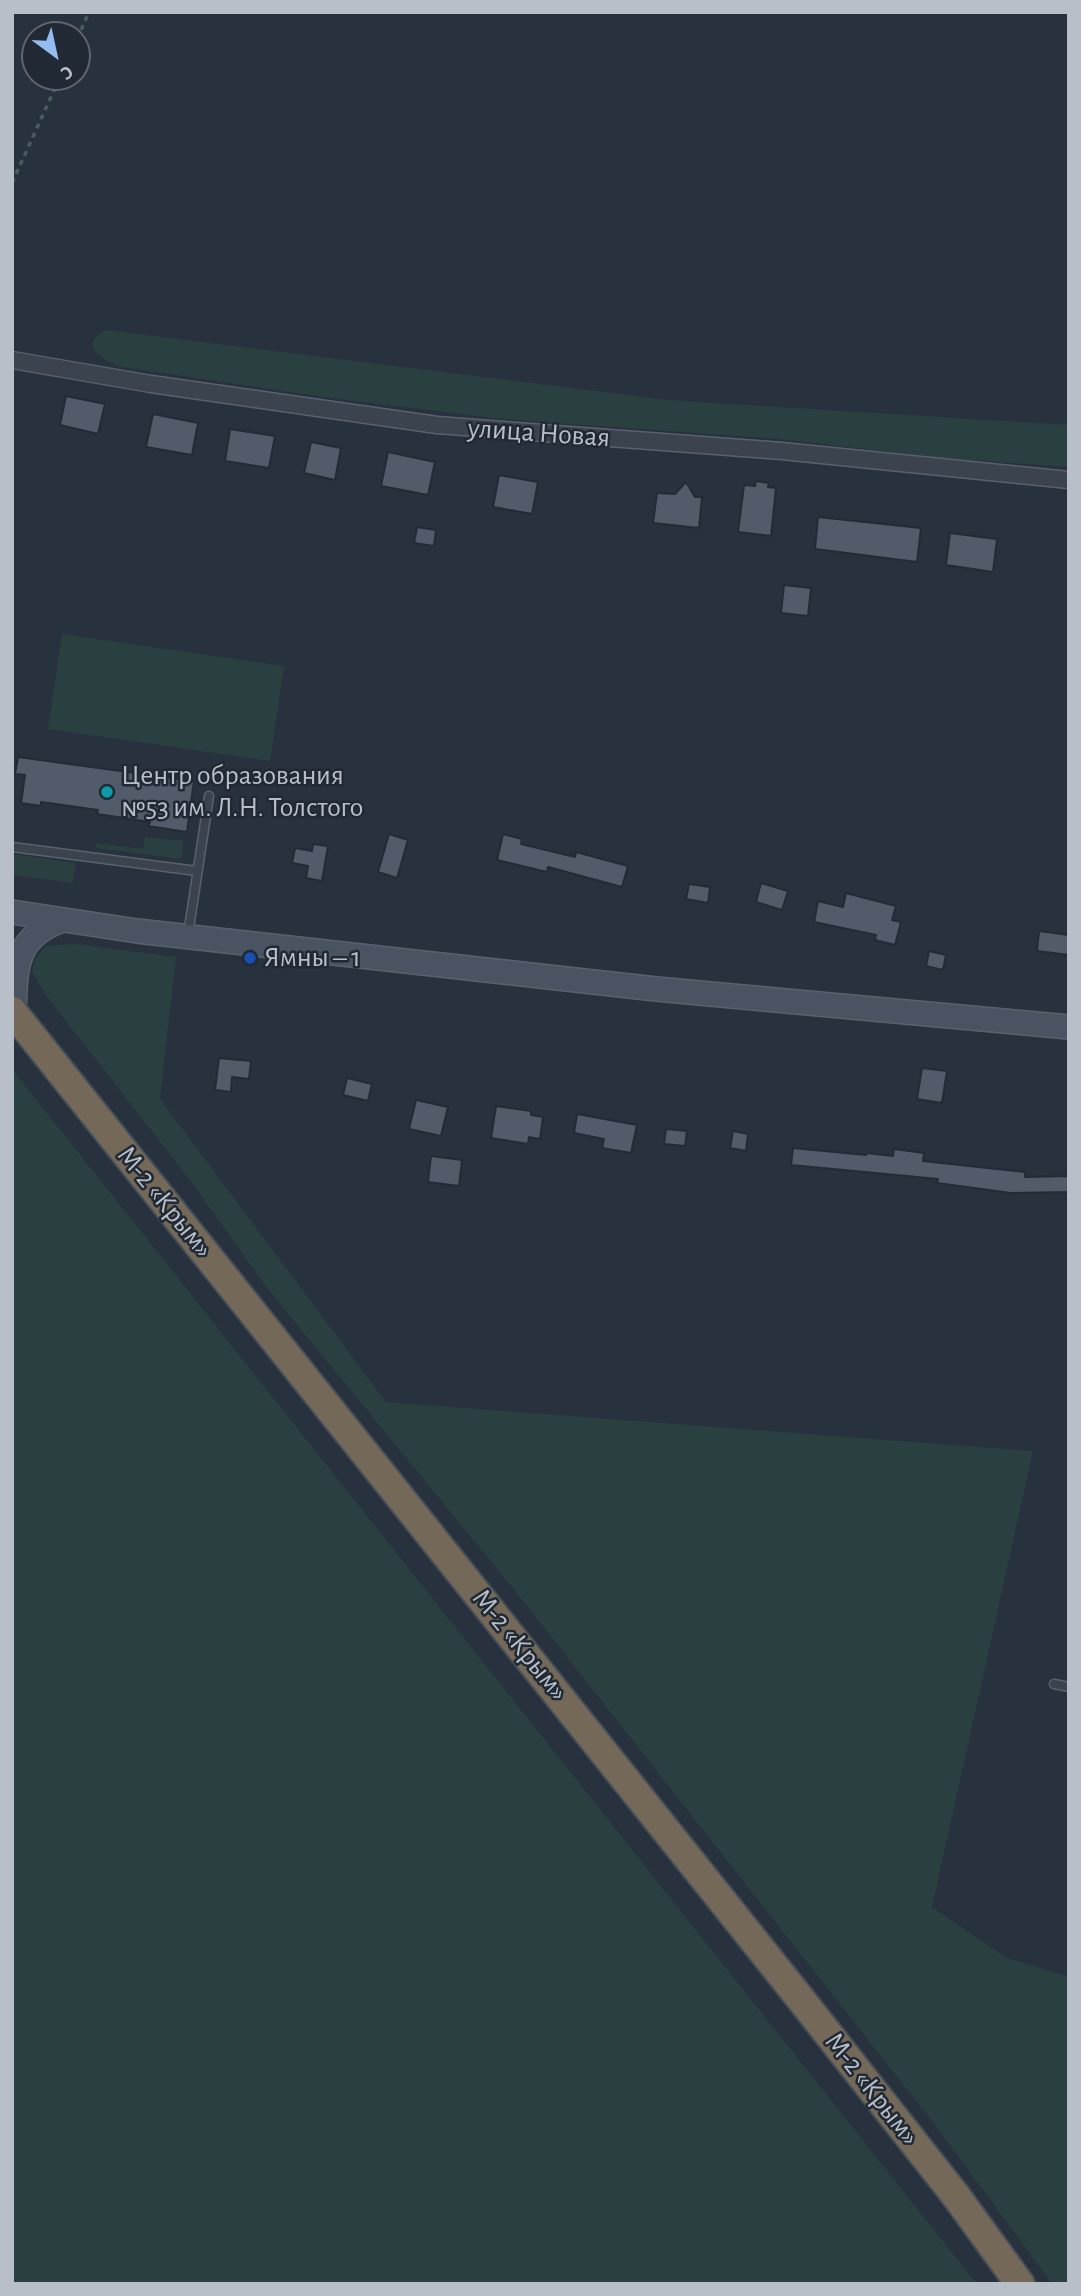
<!DOCTYPE html>
<html>
<head>
<meta charset="utf-8">
<style>
  body { margin:0 }
  #map { position:relative; width:1081px; height:2296px; overflow:hidden; background:#27323e; font-family:"Alegreya Sans",sans-serif }
  canvas { display:block }
  .frame { position:absolute; inset:0; border:14px solid #b8bfc9; pointer-events:none }
  .north { position:absolute; left:21px; top:21px; width:70px; height:70px; box-sizing:border-box; background:#202934; border:2px solid #5d6570; border-radius:50%; rotate:147deg; font-size:19px; font-weight:700; line-height:28px; text-align:center; color:#b8bfc9 }
  .north::after { content:''; display:block; margin:auto; width:24px; height:32px; background:#96bbf0; clip-path:polygon(50% 0,100% 100%,50% 72%,0 100%) }
</style>
</head>
<body>
<div id="map">
<canvas width="1081" height="2296"></canvas>
<div class="frame"></div>
<div class="north">С</div>
</div>
<script>
const ctx = document.querySelector('canvas').getContext('2d');
ctx.lineJoin = 'round';
function fill(path, color) { ctx.fillStyle = color; ctx.fill(path, 'evenodd'); }
function trace(path, color, width, dash) { ctx.strokeStyle = color; ctx.lineWidth = width; ctx.lineCap = dash ? 'butt' : 'round'; ctx.setLineDash(dash || []); ctx.stroke(path); }
function label(font, color, halo, rows, align = 'center') {
  ctx.font = font + ' "Alegreya Sans",sans-serif'; ctx.lineWidth = 5; ctx.setLineDash([]); ctx.textBaseline = 'middle'; ctx.strokeStyle = halo; ctx.fillStyle = color; for (const [text, x, y, turn = 0] of rows) {
    ctx.save(); ctx.translate(x, y); ctx.rotate((+turn || 0) * Math.PI / 180); ctx.textAlign = isNaN(turn) ? turn : align; if (halo) ctx.strokeText(text, 0, 0); ctx.fillText(text, 0, 0); ctx.restore();
  }
}
fill(new Path2D(`
  M106,330L668,400L1069,425V467L942,458L779,439L501,419L324,397L122,367C104,360 76,346 106,330Z
  M62,634L284,666L270,761L48,729Z
  M145,837L183,841L181,859L95,848L96,843L143,849Z
  M12,854L76,863L73,883L12,875Z
  M76,944L176,957L160,1099L386,1402L1033,1451L932,1907L1007,1958L1069,1977V2284H1052L935,2125L516,1592L267,1288L190,1180L44,993L32,971L36,958L46,946Z
  M12,1069L977,2284H12Z`), '#2a3f40');
const building = new Path2D(`
  M66,396L105,404L98,434L60,425Z
  M153,414L198,423L192,455L146,447Z
  M230,429L275,436L269,468L225,461Z
  M311,442L341,448L335,480L304,473Z
  M388,452L435,462L428,495L381,486Z
  M499,475L538,482L532,514L493,507Z
  M756,481L769,483L768,487L776,488L771,536L738,532L744,485L755,486Z
  M686,482L695,497H702L699,528L653,523L657,493L675,494Z
  M818,517L921,528L917,562L815,549Z
  M417,527L436,530L434,546L414,543Z
  M950,533L997,539L993,572L946,565Z
  M784,585L811,588L808,616L781,613Z
  M18,757L194,781L187,832L148,826L150,822L97,814L98,810L41,802V806L21,803L25,775L15,774Z
  M389,834L408,840L397,878L378,872Z
  M503,834L522,839L521,844L575,857L576,852L628,866L622,887L548,867L547,872L497,860Z
  M313,844L328,846L322,881L306,878L308,866L292,863L295,848L312,851Z
  M761,883L788,891L782,910L756,902Z
  M689,884L710,887L708,903L686,899Z
  M846,893L896,906L892,920L901,922L895,945L875,940L876,935L814,922L818,901L843,907Z
  M1039,931L1069,935V955L1037,951Z
  M929,951L946,955L943,970L926,966Z
  M219,1058L251,1061L249,1079L232,1077L231,1092L215,1090Z
  M922,1068L947,1071L942,1103L917,1099Z
  M347,1078L372,1084L368,1101L343,1095Z
  M416,1100L448,1107L441,1136L409,1129Z
  M496,1106L531,1111V1115L543,1117L540,1139L529,1137L528,1144L491,1138Z
  M577,1114L637,1125L631,1153L602,1148L604,1139L574,1133Z
  M666,1129L687,1131L685,1146L664,1144Z
  M733,1131L748,1134L746,1151L730,1148Z
  M793,1148L866,1155L867,1153L893,1156L894,1149L924,1153L923,1161L1025,1172V1177L1069,1176V1192L1011,1193L937,1183L938,1179L791,1165Z
  M431,1156L462,1160L459,1186L428,1182Z`);
fill(building, '#515b69');
trace(building, '#222b36', 2);
const lane = new Path2D(`
  M12,847L197,871
  M188,935L209,796
  M1054,1684L1069,1687`);
const street = new Path2D(`
  M12,360L151,384L437,425L782,451L1069,480`);
const secondary = new Path2D(`
  M12,912L137,931L656,989L1069,1027
  M14,1014C16,969 13,937 63,920`);
const highway = new Path2D(`
  M12,1011L807,2007L956,2196L1020,2284`);
trace(lane, '#59626c', 11);
trace(street, '#59626c', 19);
trace(secondary, '#59626c', 26);
trace(highway, '#464f59', 32);
trace(new Path2D(`
  M77,39L89,12
  M12,183L60,77`), '#495c5e', 3.5, [5, 5]);
trace(lane, '#3b444e', 8);
trace(street, '#3b444e', 16);
trace(secondary, '#4a5361', 23);
trace(highway, '#746959', 28);
for (const [x, y, r, color] of [
  [107,792,7,"#0f9aa8"],
  [250,958,7,"#1a4fb4"]
]) { const dot = new Path2D(); dot.arc(x, y, r, 0, 2 * Math.PI); ctx.fillStyle = color; ctx.fill(dot); trace(dot, '#202934', 2.5); }
label('28px', '#b8bfc9', '#202934', [
  ["улица Новая",539,433,4],
  ["М-2 «Крым»",165,1202,51],
  ["М-2 «Крым»",520,1645,51],
  ["М-2 «Крым»",872,2089,52]
]);
label('28px', '#b8bfc9', '#202934', [
  ["Центр образования",121,776],
  ["№53 им. Л.Н. Толстого",121,808],
  ["Ямны – 1",264,958]
], 'left');
</script>
</body>
</html>
